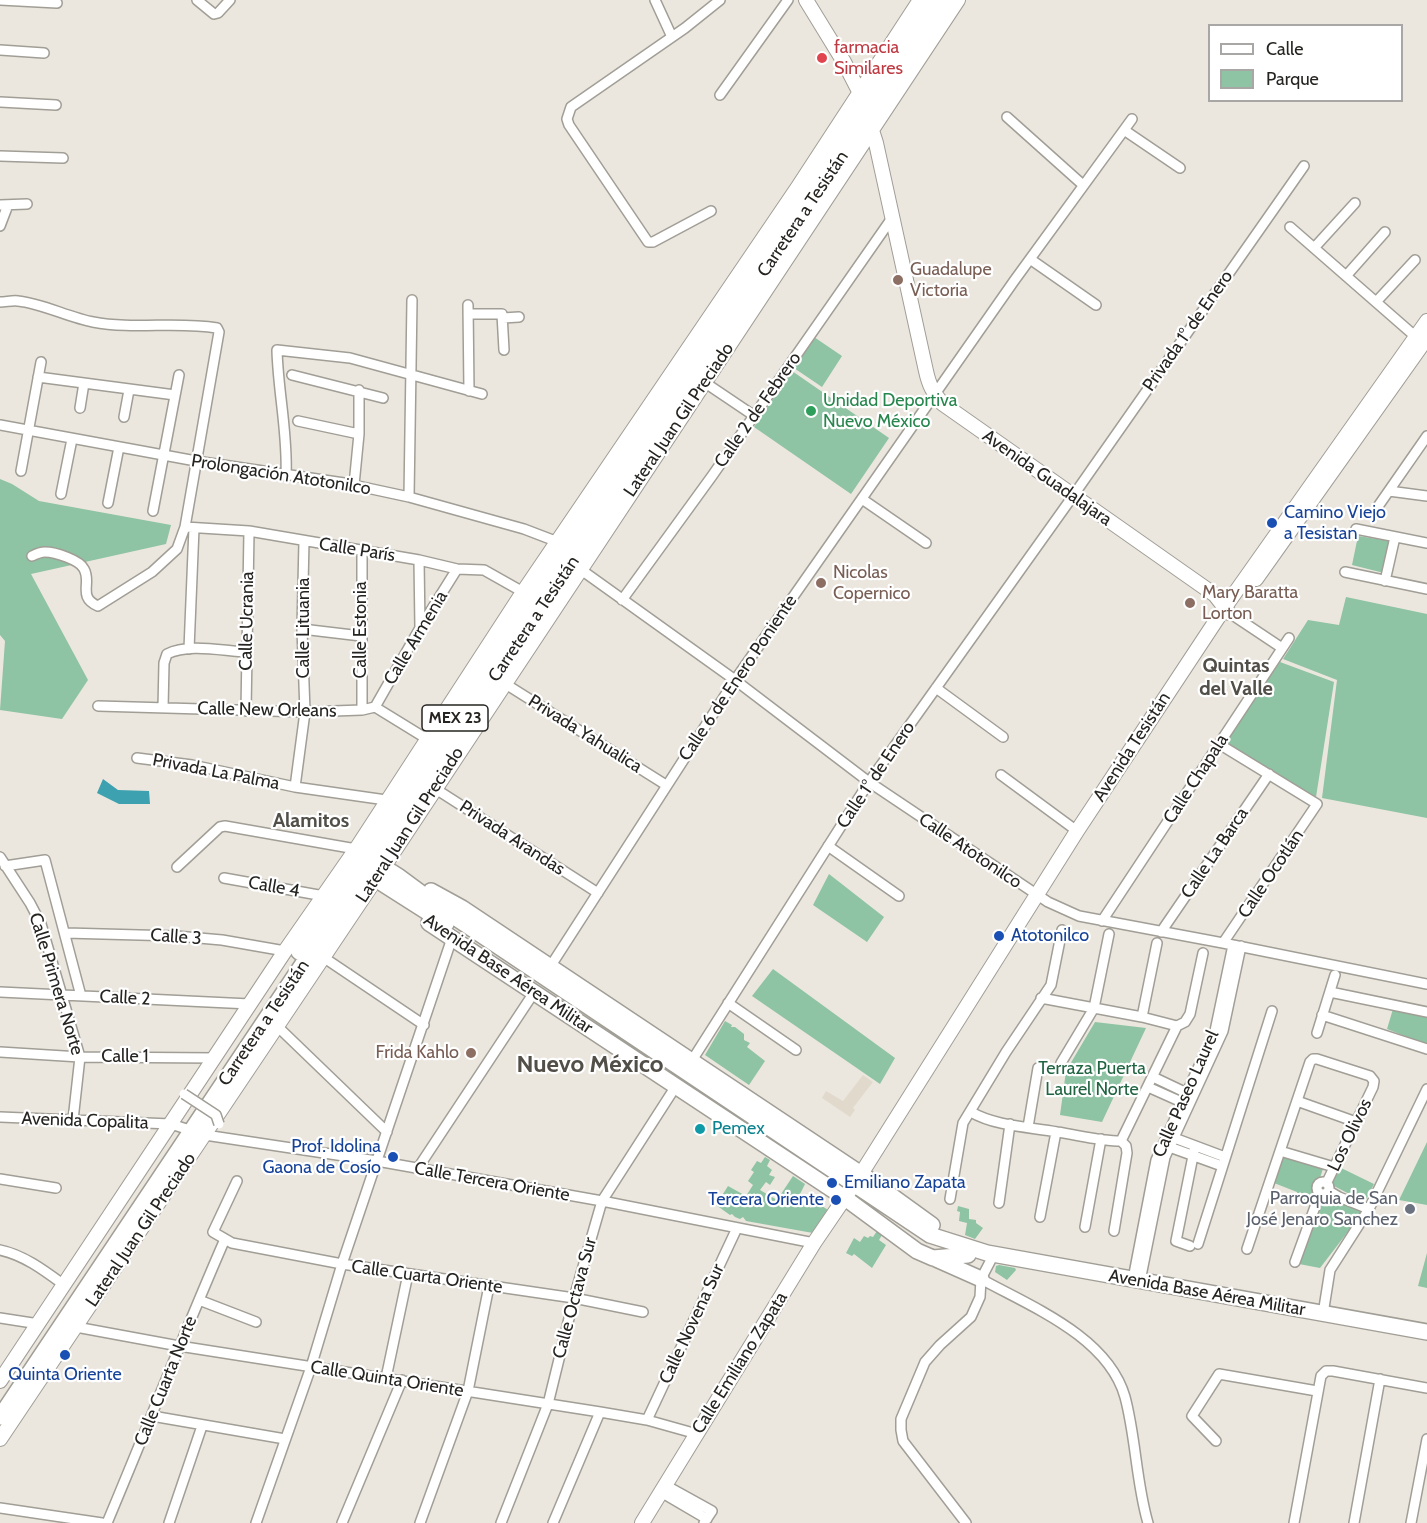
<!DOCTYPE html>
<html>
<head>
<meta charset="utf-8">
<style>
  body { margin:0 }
  #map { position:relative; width:1427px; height:1523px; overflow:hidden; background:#ebe7df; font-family:Cabin,sans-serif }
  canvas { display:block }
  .legend { position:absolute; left:1208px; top:24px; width:195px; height:78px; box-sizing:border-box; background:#fff; border:2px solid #a8a7a6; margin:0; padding:8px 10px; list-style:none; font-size:18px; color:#252421 }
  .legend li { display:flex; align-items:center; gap:12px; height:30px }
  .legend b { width:30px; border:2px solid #a8a7a6 }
</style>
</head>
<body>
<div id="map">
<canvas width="1427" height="1523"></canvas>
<ul class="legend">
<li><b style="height:8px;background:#fff"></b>Calle</li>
<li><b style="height:16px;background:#8ec3a3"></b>Parque</li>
</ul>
</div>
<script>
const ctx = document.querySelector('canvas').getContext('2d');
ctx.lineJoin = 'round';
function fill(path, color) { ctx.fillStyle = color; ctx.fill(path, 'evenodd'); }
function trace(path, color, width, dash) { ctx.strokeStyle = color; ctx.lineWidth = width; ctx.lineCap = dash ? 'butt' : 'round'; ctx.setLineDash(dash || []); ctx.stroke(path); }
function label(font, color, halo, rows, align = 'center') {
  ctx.font = font + ' Cabin,sans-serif'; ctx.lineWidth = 4.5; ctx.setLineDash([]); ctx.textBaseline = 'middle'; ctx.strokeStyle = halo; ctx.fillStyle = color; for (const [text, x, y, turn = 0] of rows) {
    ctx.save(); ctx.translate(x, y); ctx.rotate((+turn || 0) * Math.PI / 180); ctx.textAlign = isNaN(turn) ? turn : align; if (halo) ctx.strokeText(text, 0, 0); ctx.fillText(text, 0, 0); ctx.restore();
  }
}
fill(new Path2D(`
  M863,1075L873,1082L853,1108L855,1110L850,1117L822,1098L826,1091L843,1101Z`), '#e1dacc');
fill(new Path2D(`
  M814,337L842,356L822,387L794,368Z
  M792,371L889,438L851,494L754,427Z
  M0,479L12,484L39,501L171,525L166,544L31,574L88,680L62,719L0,710L5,641L0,635Z
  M1358,536L1390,541L1384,573L1352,565Z
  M1346,597L1427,614V818L1322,798L1337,680L1283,659L1308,620L1339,625Z
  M1280,662L1334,682L1316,797L1224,743Z
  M829,874L884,917L867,942L813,905Z
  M773,969L895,1058L880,1084L752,996Z
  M1393,1009L1427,1017V1045L1387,1029Z
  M725,1021L732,1025L731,1027H735L744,1034V1040L750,1043L747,1047L765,1061L749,1085L705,1055Z
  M1095,1022L1146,1028L1102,1122L1060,1115L1066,1071Z
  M1427,1142V1205L1399,1200Z
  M1284,1155L1324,1166L1311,1204L1297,1199V1192L1274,1183Z
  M765,1157L770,1160L767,1166L772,1170L769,1175L775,1177L770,1185L766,1182L760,1190L777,1200L793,1176L805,1184L797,1200L811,1208L816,1202L828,1210L813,1233L746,1221L743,1217L740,1219L735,1217L732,1214L730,1215L716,1205L728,1186L746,1196L753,1185L748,1181L754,1172L751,1170L757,1161L761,1163Z
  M1337,1166L1374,1184L1365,1202L1330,1184Z
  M1325,1197L1363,1212L1320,1268L1299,1264Z
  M958,1206L969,1209V1219L976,1220V1223L983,1228L975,1239L965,1235L967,1223L959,1221L960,1212L957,1211Z
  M877,1231L882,1235L879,1240L886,1245L872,1268L854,1254L852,1256L846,1253L854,1238L860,1242L864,1236L868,1238L870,1236L873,1237Z
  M1427,1253V1288L1418,1286Z
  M999,1265L1015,1268L1016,1270L1007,1280L995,1272L996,1266Z`), '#8ec3a3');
fill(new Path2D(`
  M103,779L118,790L149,791L150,804H119L97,793Z`), '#3da1af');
const street = new Path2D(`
  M0,0L57,3
  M197,0L214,14L218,13L230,0
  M655,0L672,37
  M0,50L44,53
  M720,95L788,0
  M0,102L56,105
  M1007,117L1083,185
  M1124,130L1180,168
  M0,156L63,158
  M0,205L27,204
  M711,211L653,242H648L569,125L567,119L571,107L685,28L720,0
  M0,226L8,205
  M1290,227L1416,337
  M1314,248L1355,203
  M1030,259L1096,305
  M1346,276L1385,232
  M0,302C6,302 13,300 18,301C41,303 70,318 93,322C134,330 176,321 217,328L219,332L185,527L177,549L152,572L98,606C77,597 92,583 84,569C80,560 55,552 45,552C41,552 36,554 32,556
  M1376,302L1415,260
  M468,305L469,391
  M468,314H502L504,350
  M503,318L519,317
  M292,375L383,398
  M38,377L175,395
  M704,382L753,415
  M80,408L84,383
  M124,417L129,390
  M298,421L359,434
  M0,425L196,461L344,483L409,497L524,529L558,542
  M21,471L41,362
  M286,476C288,433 278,392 277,350L350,358L482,394
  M354,485L359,434V390
  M1389,491L1427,496
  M61,494L72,439
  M409,497L412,300
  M862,499L926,543
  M108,503L119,447
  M1379,505L1427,436
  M153,511L179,375
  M185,527L249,531L419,560L457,569L484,570L523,592
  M1356,529L1427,543
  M362,550V710
  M419,560L420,628
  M580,569L735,680L869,782L1048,902L1079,916L1223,943L1427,984
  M1345,572L1427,589
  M1385,581L1395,537
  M622,600L712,476L892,218
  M1231,614L1282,648
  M302,629L361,636
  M189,649L194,528
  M504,683L666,785
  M936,688L1003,737
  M98,706L305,712L362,710L375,707L427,739
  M375,707L420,628L457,569
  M163,708L164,663L167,654C189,643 222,651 247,652
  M246,711L249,531
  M1219,744L1317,804L1223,943
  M137,758L192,765L295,787L386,800
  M1001,775L1077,831
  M431,786L598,893
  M295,787L305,712L302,629L304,541
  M828,846L899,896
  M0,857L30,903L41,924L80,1057L73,1120
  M5,866L45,860L81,996
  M177,867L220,827L225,826L356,849
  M224,878L324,896
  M1102,921L1289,638
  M1161,932L1269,774
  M66,933L176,936L222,940L285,951
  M323,957L424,1025
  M550,967L735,680L1014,281L1132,119
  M0,992L250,1004
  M1330,992L1427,1012
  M1041,998L1142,1017L1177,1026
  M728,1003L796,1050
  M1322,1015L1427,1049
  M1142,1017L1157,943
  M277,1026L387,1132
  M1177,1026L1185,1022L1190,1014L1203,953
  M1317,1033L1335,975
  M0,1052L80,1057L215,1058
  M691,1062L869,782L1073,496L1304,166
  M1061,1063L1094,1008L1109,934
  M1153,1077L1191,1095
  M1148,1087L1186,1104
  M1297,1101L1356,1122
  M971,1112C995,1126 1029,1127 1057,1132C1078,1135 1099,1141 1121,1141
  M0,1117L171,1124L205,1135L377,1161L602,1201L814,1243
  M1028,1127L1038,1068
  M1169,1136L1225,1157
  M1121,1141L1177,1026
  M1164,1145L1222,1166
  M1280,1151L1334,1167
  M418,1168L535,991
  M0,1179L56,1188
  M237,1181L213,1232L232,1243L342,1264L574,1298L643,1312
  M1317 1188a6 6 0 1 1 12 0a6 6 0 1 1-12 0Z
  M1329,1191L1339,1197L1369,1209
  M950,1199L963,1123L1006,1052L1051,985L1062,930
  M999,1203L1010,1124
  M1040,1217L1056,1132
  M1085,1227L1101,1139
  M1114,1231L1127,1153L1126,1146L1121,1141
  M1198,1244L1272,1011
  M1190,1246L1176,1241L1195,1146
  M1247,1249L1310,1062L1313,1059H1317L1370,1076L1374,1081L1373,1087L1327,1182
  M0,1250C24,1255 45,1271 64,1285
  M1295,1262L1320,1193
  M981,1279C1032,1307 1108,1337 1125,1397C1136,1438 1136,1482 1148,1523
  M1133,1279L1156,1160L1215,1031L1233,945
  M1140,1281L1165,1157L1223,1031L1241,946
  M199,1300L256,1322
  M1323,1314L1330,1270L1369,1209L1427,1089
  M0,1318L39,1324
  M76,1327L179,1346L600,1412L647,1420L697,1434
  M386,1378L408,1274
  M152,1416L285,1439
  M647,1420L737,1228
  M1216,1441L1192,1416L1219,1374L1317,1391
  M665,1485L712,1511L704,1523
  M661,1492L707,1519
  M0,1508L102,1523
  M107,1523C147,1428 184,1333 225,1239
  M169,1523L202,1426
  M256,1523L311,1367L342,1264L452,938
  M342,1523L402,1380
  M420,1523L468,1391L489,1286
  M501,1523L548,1404L574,1298L602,1201L676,1086
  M553,1523L600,1412
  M966,1523L903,1441L901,1430V1419L925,1362L940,1345L971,1317L980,1297L981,1279L994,1254
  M1294,1523L1321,1376L1326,1371H1333L1427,1388
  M1354,1523L1380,1379
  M1411,1523L1427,1439`);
const secondary = new Path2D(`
  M806,0L844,62L862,97
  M870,124L876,143L926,371C929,385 933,393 943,404L1215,595L1229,613
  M1256,579L1427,338
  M0,1381L285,951L356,849L523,592L798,187L920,0
  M0,1439L375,880L958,0
  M642,1523L814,1243L861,1174L1077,831L1225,607L1427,321`);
const primary = new Path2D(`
  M365,855L398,876L444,910L930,1235L987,1253L1427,1332
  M358,868L446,924
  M431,891L462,908L867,1178L932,1225
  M429,923L845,1198L917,1251L933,1258L968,1255
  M299,952L338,890L368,848L932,0
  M936,1259L981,1279
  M0,1417L947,0`);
trace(street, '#a19e96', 12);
trace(secondary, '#a19e96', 16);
trace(primary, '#a19e96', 18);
trace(street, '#fff', 9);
trace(secondary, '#fff', 14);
trace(primary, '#fff', 15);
const streetBridge = new Path2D(`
  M184,1094L216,1115L219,1124`);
trace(streetBridge, '#a19e96', 12, []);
trace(streetBridge, '#fff', 9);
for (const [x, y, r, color] of [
  [822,58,6,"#e0444e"],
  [898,280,6,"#8d6e63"],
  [811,411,6,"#2e9e5b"],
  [1272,523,6,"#1a4fb4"],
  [821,583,6,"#8d6e63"],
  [1190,603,6,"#8d6e63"],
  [999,936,6,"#1a4fb4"],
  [471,1053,6,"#8d6e63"],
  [700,1129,6,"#0f9aa8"],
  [393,1157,6,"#1a4fb4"],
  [832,1183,6,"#1a4fb4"],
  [836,1200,6,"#1a4fb4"],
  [1410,1209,6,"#6b7280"],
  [65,1355,6,"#1a4fb4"]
]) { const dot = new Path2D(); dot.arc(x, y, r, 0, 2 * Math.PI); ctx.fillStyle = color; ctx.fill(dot); trace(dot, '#fff', 2); }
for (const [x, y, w] of [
  [455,718,66]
]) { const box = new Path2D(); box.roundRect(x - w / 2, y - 13, w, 26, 4.5); ctx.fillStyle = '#fff'; ctx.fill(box); trace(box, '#252421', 1.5); }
label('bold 16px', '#252421', null, [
  ["MEX 23",455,718]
]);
label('18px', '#be3a42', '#fff', [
  ["farmacia",834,48],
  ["Similares",834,69]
], 'left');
label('18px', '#252421', '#fff', [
  ["Carretera a Tesistán",803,214,-56],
  ["Privada 1° de Enero",1188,331,-55],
  ["Calle 2 de Febrero",758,410,-55],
  ["Lateral Juan Gil Preciado",679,420,-56],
  ["Prolongación Atotonilco",281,475,9],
  ["Avenida Guadalajara",1047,478,35],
  ["Calle París",357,550,9],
  ["Carretera a Tesistán",534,619,-56],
  ["Calle Ucrania",247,621,-89],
  ["Calle Lituania",304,628,-90],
  ["Calle Estonia",361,630,-90],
  ["Calle Armenia",416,638,-59],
  ["Calle 6 de Enero Poniente",738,678,-56],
  ["Calle New Orleans",267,710,1],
  ["Privada Yahualica",585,734,32],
  ["Avenida Tesistán",1132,747,-57],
  ["Privada La Palma",216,772,11],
  ["Calle 1° de Enero",876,775,-56],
  ["Calle Chapala",1196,779,-57],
  ["Lateral Juan Gil Preciado",410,825,-57],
  ["Privada Arandas",512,838,33],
  ["Calle Atotonilco",970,851,34],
  ["Calle La Barca",1215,853,-56],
  ["Calle Ocotlán",1271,874,-56],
  ["Calle 4",274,887,10],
  ["Calle 3",176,937,4],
  ["Avenida Base Aérea Militar",508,974,34],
  ["Calle Primera Norte",56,984,73],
  ["Calle 2",125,998,3],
  ["Carretera a Tesistán",264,1023,-56],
  ["Calle 1",125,1057],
  ["Calle Paseo Laurel",1186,1094,-66],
  ["Avenida Copalita",85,1121,2],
  ["Los Olivos",1350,1135,-64],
  ["Calle Tercera Oriente",492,1182,10],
  ["Lateral Juan Gil Preciado",141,1230,-56],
  ["Calle Cuarta Oriente",427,1277,8],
  ["Avenida Base Aérea Militar",1207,1293,10],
  ["Calle Octava Sur",575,1298,-75],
  ["Calle Novena Sur",692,1324,-65],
  ["Calle Emiliano Zapata",740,1363,-58],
  ["Calle Quinta Oriente",387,1379,9],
  ["Calle Cuarta Norte",166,1381,-68]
]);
label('18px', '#785e54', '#fff', [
  ["Guadalupe",910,270],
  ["Victoria",910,291],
  ["Nicolas",833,573],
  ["Copernico",833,594],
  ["Mary Baratta",1202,593],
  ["Lorton",1202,614],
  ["Frida Kahlo",459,1053,"right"]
], 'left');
label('18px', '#27864d', '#fff', [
  ["Unidad Deportiva",823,401],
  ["Nuevo México",823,422]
], 'left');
label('18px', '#164399', '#fff', [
  ["Camino Viejo",1284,513],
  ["a Tesistan",1284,534],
  ["Atotonilco",1011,936],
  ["Prof. Idolina",381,1147,"right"],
  ["Gaona de Cosío",381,1168,"right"],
  ["Emiliano Zapata",844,1183],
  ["Tercera Oriente",824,1200,"right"],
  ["Quinta Oriente",65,1375,"center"]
], 'left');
label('18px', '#216441', '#fff', [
  ["Terraza Puerta",1092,1069],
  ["Laurel Norte",1092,1090]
]);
label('18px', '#0d838f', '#fff', [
  ["Pemex",712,1129]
], 'left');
label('18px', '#5b616d', '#fff', [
  ["Parroquia de San",1398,1199],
  ["José Jenaro Sanchez",1398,1220]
], 'right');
label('bold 20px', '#524e48', '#fff', [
  ["Quintas",1236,666],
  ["del Valle",1236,689],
  ["Alamitos",311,821]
]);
label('bold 24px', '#524e48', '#fff', [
  ["Nuevo México",590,1065]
]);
</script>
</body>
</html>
